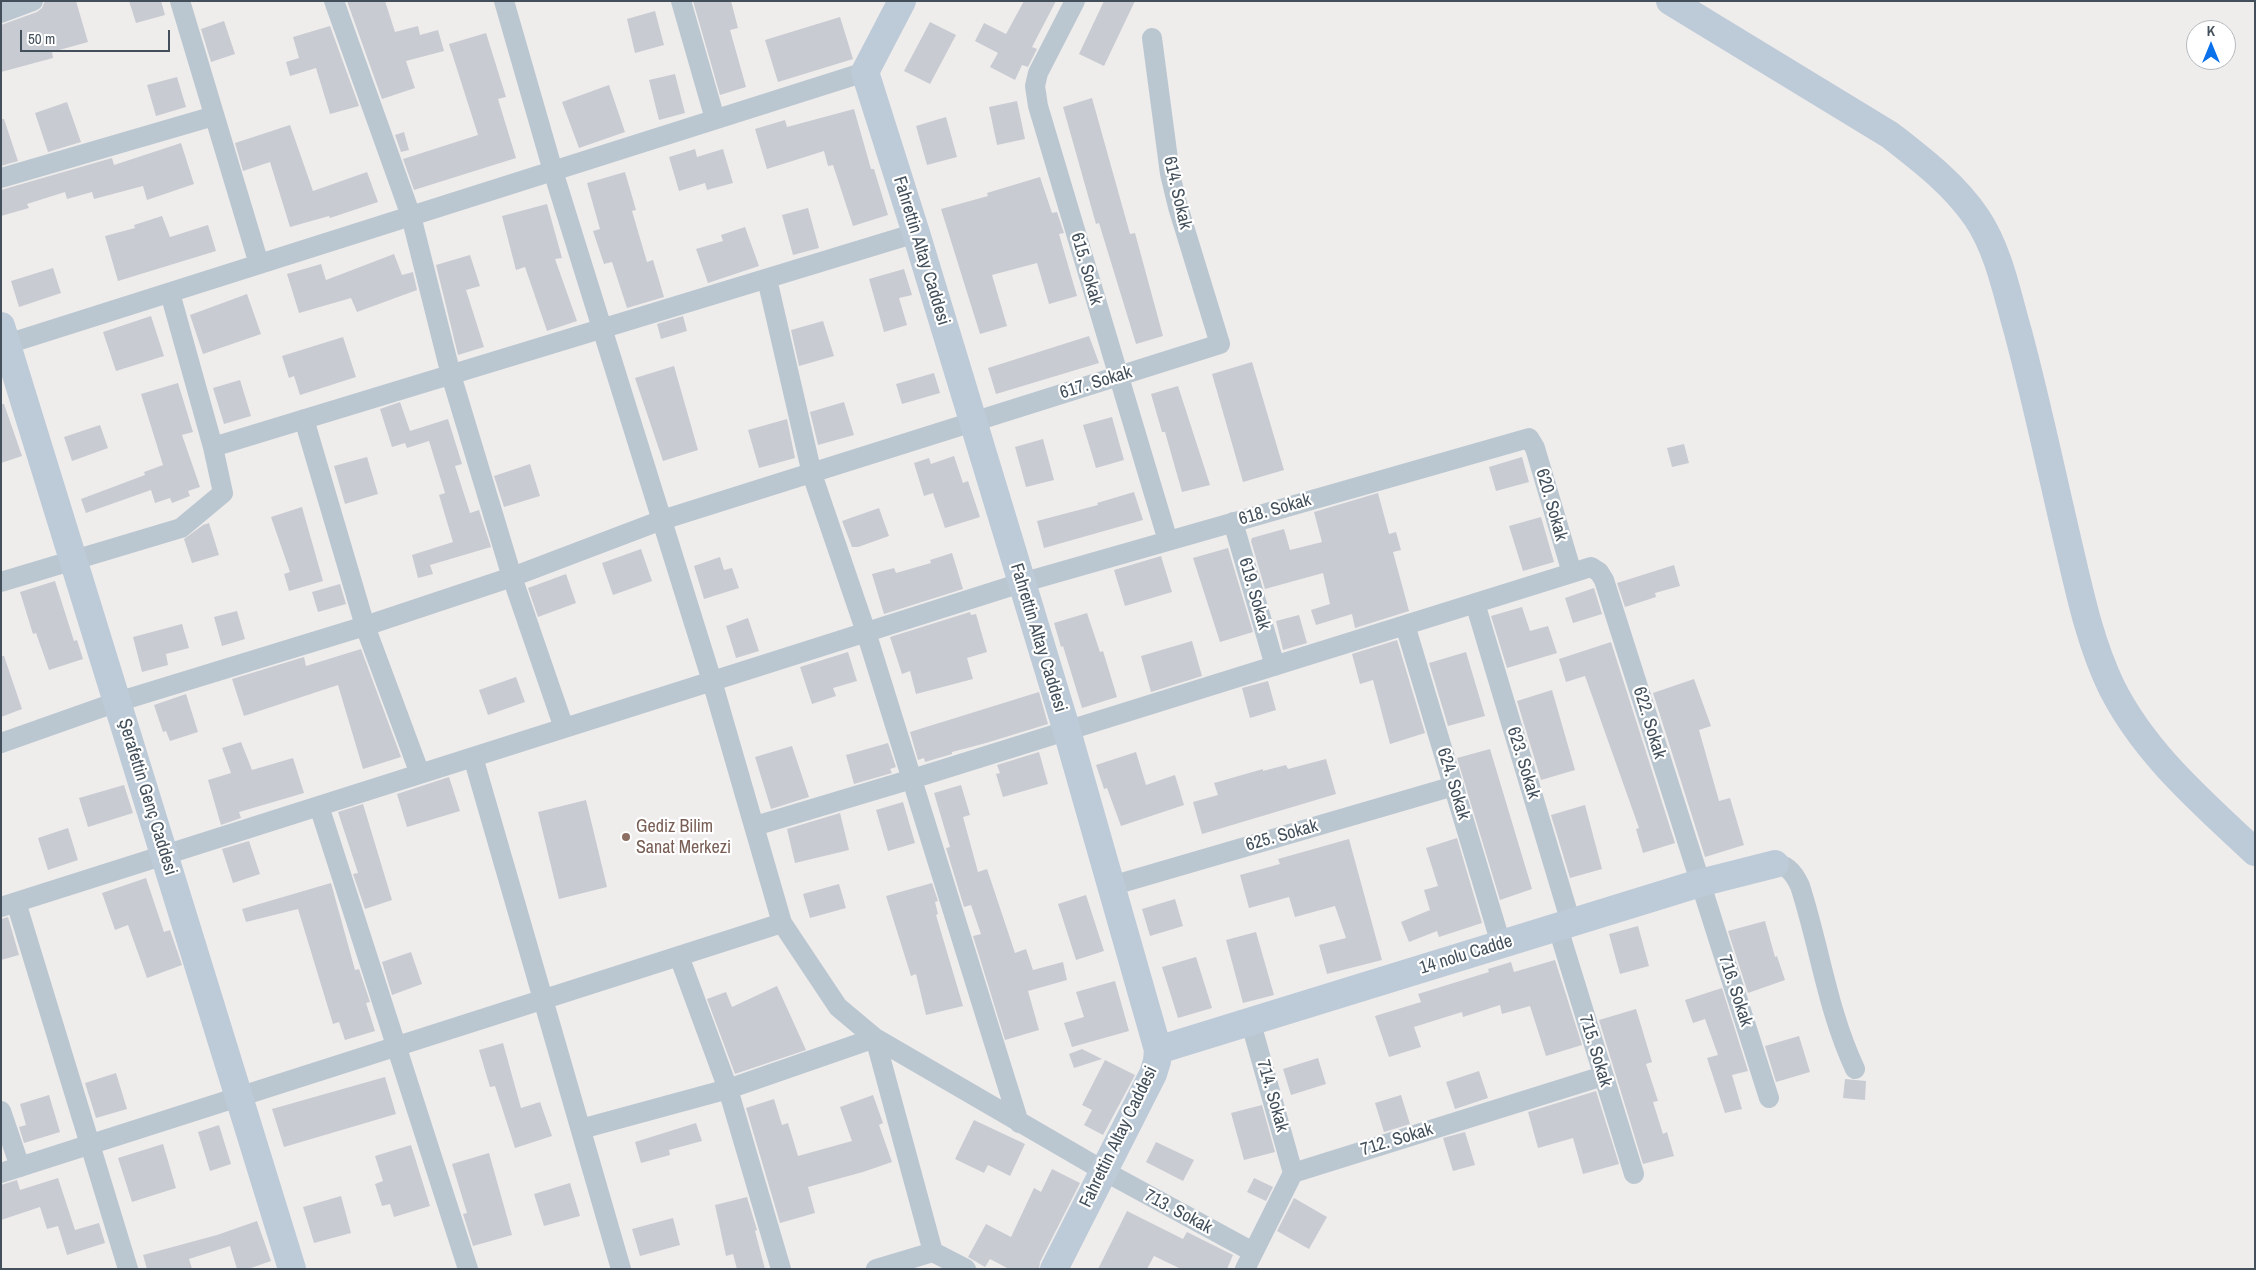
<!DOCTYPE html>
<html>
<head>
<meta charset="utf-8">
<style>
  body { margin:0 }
  #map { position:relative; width:2256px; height:1270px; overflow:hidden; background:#efecec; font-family:"Archivo Narrow",sans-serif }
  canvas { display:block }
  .frame { position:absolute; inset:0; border:2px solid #43505b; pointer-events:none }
  .north { position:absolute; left:2186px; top:20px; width:50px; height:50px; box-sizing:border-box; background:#fff; border:1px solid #b4b9bd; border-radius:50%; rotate:0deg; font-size:14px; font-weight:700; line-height:20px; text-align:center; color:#43505b }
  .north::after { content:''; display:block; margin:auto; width:18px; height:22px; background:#0b71ea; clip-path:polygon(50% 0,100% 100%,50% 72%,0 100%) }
  .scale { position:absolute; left:20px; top:30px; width:150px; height:22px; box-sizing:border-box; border:2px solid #43505b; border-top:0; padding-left:6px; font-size:15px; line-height:18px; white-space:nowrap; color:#43505b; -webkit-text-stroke:4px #fff; paint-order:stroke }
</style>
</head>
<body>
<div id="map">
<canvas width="2256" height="1270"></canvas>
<div class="frame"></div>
<div class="north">K</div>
<div class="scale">50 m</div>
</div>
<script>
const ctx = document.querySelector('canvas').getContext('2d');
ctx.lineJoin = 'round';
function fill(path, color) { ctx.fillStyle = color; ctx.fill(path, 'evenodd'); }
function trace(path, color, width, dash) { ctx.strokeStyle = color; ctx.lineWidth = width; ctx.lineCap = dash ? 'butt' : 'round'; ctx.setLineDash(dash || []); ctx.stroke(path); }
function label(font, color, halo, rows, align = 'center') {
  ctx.font = font + ' "Archivo Narrow",sans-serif'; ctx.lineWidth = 4.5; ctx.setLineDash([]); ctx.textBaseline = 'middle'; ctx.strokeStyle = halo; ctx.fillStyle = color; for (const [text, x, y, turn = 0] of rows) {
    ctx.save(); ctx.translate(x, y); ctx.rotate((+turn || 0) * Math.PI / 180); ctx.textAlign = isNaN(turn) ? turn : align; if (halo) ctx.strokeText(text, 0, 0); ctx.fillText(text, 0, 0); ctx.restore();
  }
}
fill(new Path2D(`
  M45,1H76L88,42L52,52L53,58L1,72V25L37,12L42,8Z
  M129,1H161L165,15L136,23Z
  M347,1H385L395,32L418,26L420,35L438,30L444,51L406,61L415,88L382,99Z
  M693,1H731L738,28L730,30L746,87L720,95Z
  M1024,1H1056L1032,47L1037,49L1028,67L1022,65L1015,80L990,67L998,53L975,41L984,23L1006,34Z
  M1104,1H1135L1104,66L1079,54Z
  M655,11L664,45L635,53L627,19Z
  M840,17L853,59L778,82L765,40Z
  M224,21L235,54L211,62L201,29Z
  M930,22L956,35L930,84L904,71Z
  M330,26L359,106L330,114L316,68L290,76L286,62L299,58L293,37Z
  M486,33L506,97L498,99L516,158L414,190L403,159L478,135L449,44Z
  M675,74L685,113L659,120L649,80Z
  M177,77L186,107L156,116L147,85Z
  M609,85L625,132L579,148L562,102Z
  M1092,98L1130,234L1135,233L1163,336L1136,344L1099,223L1096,224L1063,107Z
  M1017,101L1025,139L997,145L989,107Z
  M67,102L81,142L48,152L35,113Z
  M854,109L871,169H874L888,215L853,226L833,165L828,166L824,151L767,169L755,129L785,120L787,127Z
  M946,117L957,157L927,165L916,126Z
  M1,119H4L18,161L1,166Z
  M290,125L313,191L367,172L378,202L330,218L329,216L290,227L270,162L243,171L235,143Z
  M404,132L409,150L401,152L395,135Z
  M181,143L194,184L147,200L143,186L94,199L92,192L67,199L65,192L27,204L29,208L1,216V190L112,158L114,165Z
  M695,149L697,157L723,149L733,183L707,190L705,183L679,191L669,157Z
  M625,172L636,210L632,211L647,262L653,260L664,297L627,308L612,262L604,264L593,231L600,229L587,183Z
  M1040,177L1052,213L1057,212L1064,233L1059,234L1077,296L1049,304L1037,263L992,275L1007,326L980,334L941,209L988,196L987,193Z
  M547,204L562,258L555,259L577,321L547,331L525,267L516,270L502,216Z
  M808,208L819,248L793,255L782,215Z
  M162,216L170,237L208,225L216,251L118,281L105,236L135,228L134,225Z
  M745,227L759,266L708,283L696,249L723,241L721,235Z
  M394,254L402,275L413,272L417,290L357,312L351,298L299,313L287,274L321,264L326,280Z
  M470,255L480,286L466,290L484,347L458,355L436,265Z
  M53,268L61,293L19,307L11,281Z
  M904,269L912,295L899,298L907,325L884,332L869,279Z
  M247,294L261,334L203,354L190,315Z
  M151,316L164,356L116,371L103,332Z
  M683,316L687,331L661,339L657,324Z
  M823,321L834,356L799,366L791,330Z
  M1089,336L1099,363L996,394L988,368Z
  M343,337L356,377L300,395L294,376L289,378L282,356Z
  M1252,362L1284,470L1243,482L1212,374Z
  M674,366L698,450L663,461L635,378Z
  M934,373L940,393L902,404L896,384Z
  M240,380L251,416L224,424L213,388Z
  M178,383L193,432L182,435L200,487L188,491L190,496L172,503L170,498L155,503L151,490L86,513L81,499L145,475L144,472L163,465L141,394Z
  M1178,386L1210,485L1182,492L1165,432H1162L1151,394Z
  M400,402L410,431L448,419L462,464L455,466L470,513L479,510L491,547L430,565L433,574L418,578L412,555L453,542L439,495L445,493L429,441L407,448L405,443L392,447L380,409Z
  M844,402L854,435L818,445L810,412Z
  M1,404H4L22,456L1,463Z
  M1112,417L1124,460L1096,468L1083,425Z
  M787,419L795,458L759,468L748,430Z
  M100,425L108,448L72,461L64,437Z
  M1043,439L1054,480L1026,487L1015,447Z
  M1684,444L1689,463L1672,467L1667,448Z
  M954,456L963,483L968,481L980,517L945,528L933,493L924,496L914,463L929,458L931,464Z
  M367,457L378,494L345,504L334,466Z
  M1522,457L1529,482L1496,491L1489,467Z
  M530,464L540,496L504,507L494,476Z
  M1134,492L1143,520L1044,548L1037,521L1098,505L1097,503Z
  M1378,493L1389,534L1396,532L1401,550L1393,552L1409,611L1355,628L1352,614L1316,625L1311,610L1330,604L1323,573L1265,589L1251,541L1252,538L1284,529L1290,550L1322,542L1314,512Z
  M302,507L323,581L289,591L284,574L290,572L271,517Z
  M879,508L889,536L858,547H852L842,521Z
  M1541,517L1554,562L1523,571L1509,526Z
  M209,523L219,555L192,563L184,539L203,525Z
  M1228,548L1253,632L1220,642L1193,558Z
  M641,549L652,581L613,595L602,563Z
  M952,553L963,589L884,614L872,574L894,568L896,573L931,563L930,560Z
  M1161,556L1172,592L1125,606L1114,570Z
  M720,557L724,570L732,568L739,588L704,599L694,566Z
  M1674,565L1680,586L1655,593L1656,597L1625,607L1617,583Z
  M566,574L576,603L538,617L528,588Z
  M55,581L74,641L77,640L83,659L49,670L36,633L33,634L20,592Z
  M340,584L346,604L318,612L312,592Z
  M1594,588L1602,614L1573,623L1565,598Z
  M1522,607L1530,631L1548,626L1557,653L1507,668L1491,616Z
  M237,611L245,639L222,646L214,617Z
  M970,612L971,615L976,614L987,652L967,658L973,679L916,694L910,671L902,674L890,637Z
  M1087,613L1100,652L1103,651L1117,697L1082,708L1063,646L1061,647L1054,623Z
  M1299,615L1307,643L1283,650L1276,621Z
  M748,618L759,651L736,658L726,626Z
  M182,624L189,648L166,654L168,665L142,672L133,637Z
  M1397,640L1425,733L1390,744L1373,680L1360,684L1352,654Z
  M1192,641L1202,676L1151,692L1141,656Z
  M1611,642L1675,843L1643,853L1636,829L1639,828L1585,676L1566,682L1559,659Z
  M361,649L401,757L363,769L338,685L244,716L232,679L304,657L306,666Z
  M848,652L857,681L833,688L836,696L812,704L800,667Z
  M1466,652L1485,716L1448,726L1429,663Z
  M1,656H4L22,709L1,717Z
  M516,677L525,702L488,715L479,690Z
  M1694,679L1711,726L1699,730L1719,801L1730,798L1744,845L1705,857L1653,693Z
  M1268,681L1276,710L1250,718L1242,688Z
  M1552,690L1575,770L1541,780L1517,701Z
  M1039,692L1048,724L986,743L952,752V754L925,762L924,758L918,760L910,732Z
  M186,694L198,732L170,741L166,731L163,732L154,705Z
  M241,742L252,770L293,758L304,793L246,810L239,812L241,818L221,825L208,780L231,773L222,748Z
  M888,743L896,767L890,769L892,773L854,784L846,755Z
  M792,746L809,797L771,809L755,757Z
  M1490,749L1532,889L1500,900L1457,758Z
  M1039,752L1048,784L1003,797L996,774L1000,773L997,765Z
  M1136,752L1146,785L1175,775L1184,805L1121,826L1107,788L1104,789L1096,765Z
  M1326,759L1336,794L1202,834L1193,802L1218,795L1214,783L1263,769V771L1286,765L1288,769Z
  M449,777L460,811L407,827L397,794Z
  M124,785L133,813L88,827L79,798Z
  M961,785L970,815L963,817L978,872L987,869L1015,953L1026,949L1033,970L1063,962L1067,980L1028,991L1039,1030L1005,1040L973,936L981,934L971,905L964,907L946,848L950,847L934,793Z
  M586,800L607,887L559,899L538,812Z
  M903,802L915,843L888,851L876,810Z
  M363,804L392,900L365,909L353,874L358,873L338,812Z
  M1585,805L1602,869L1570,878L1551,815Z
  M840,813L849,850L795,863L787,829Z
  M68,828L78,860L48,870L38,838Z
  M1457,838L1482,923L1439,937L1437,931L1409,942L1401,922L1430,910L1424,890L1438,886L1426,848Z
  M1349,839L1382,960L1327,974L1319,945L1346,938L1335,906L1295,917L1289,897L1249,908L1240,875L1280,864L1278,859Z
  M249,841L260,874L233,883L222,849Z
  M146,878L164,932L170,930L182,965L147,978L128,925L115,930L102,893Z
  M331,883L355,970L359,969L370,1002L366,1003L375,1031L345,1040L339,1022L333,1024L298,909L246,922L242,909Z
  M932,883L938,901L935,902L938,914L936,915L963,1006L926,1015L916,974L911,976L886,896Z
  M839,884L846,908L810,918L803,894Z
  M1086,895L1104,951L1076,960L1058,904Z
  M1175,899L1183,926L1150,936L1142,909Z
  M8,917L19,955L1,960V919Z
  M1765,921L1775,957L1777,956L1785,980L1748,993L1728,931Z
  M1638,926L1649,966L1620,974L1609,934Z
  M1256,932L1274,995L1243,1003L1226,940Z
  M411,952L422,984L392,995L382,962Z
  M1196,957L1212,1008L1178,1018L1162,967Z
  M1555,960L1582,1045L1546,1056L1530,1006L1502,1014L1500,1005L1463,1017L1462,1012L1414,1027L1421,1047L1389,1057L1375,1016L1421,1002L1418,994L1489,972L1488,969L1511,962L1514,972Z
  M1115,981L1129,1031L1072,1047L1064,1023L1084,1017L1076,992Z
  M777,986L806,1050L735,1074L707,999L726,992L732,1007Z
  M1722,988L1748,1071L1732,1075L1742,1109L1725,1113L1707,1058L1718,1055L1705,1019L1693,1023L1685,1000Z
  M1636,1009L1652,1062L1646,1064L1658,1101L1653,1102L1663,1134L1667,1132L1674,1156L1643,1164L1599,1020Z
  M1799,1036L1810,1072L1776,1082L1765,1046Z
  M503,1043L521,1108L540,1102L552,1136L515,1148L495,1086L490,1087L479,1050Z
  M1082,1049L1102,1059L1074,1068L1069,1054Z
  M1318,1058L1326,1084L1291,1095L1283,1069Z
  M1105,1060L1135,1075L1103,1135L1084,1125L1092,1110L1082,1105Z
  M1479,1071L1488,1098L1455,1109L1446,1082Z
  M116,1073L127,1109L96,1118L85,1083Z
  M385,1077L396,1114L284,1147L272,1109Z
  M1845,1079L1866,1081L1865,1100L1843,1098Z
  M1596,1091L1619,1164L1583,1174L1573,1138L1538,1148L1528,1112Z
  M49,1095L60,1132L24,1143L19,1127L26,1125L20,1104Z
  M873,1095L883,1123L879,1125L892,1162L863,1172L808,1187L815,1213L780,1223L746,1108L774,1099L782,1125L788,1123L798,1156L852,1141L840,1107Z
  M1401,1095L1410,1124L1384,1132L1375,1103Z
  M1262,1105L1275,1152L1244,1160L1231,1113Z
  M974,1120L1025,1144L1010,1176L988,1165L984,1173L955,1159Z
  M696,1123L702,1141L669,1150L670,1155L641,1163L635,1142Z
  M219,1125L231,1164L210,1171L198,1132Z
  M1465,1132L1475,1165L1453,1171L1443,1138Z
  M1156,1142L1194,1160L1183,1181L1146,1162Z
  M163,1144L176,1188L132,1202L118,1158Z
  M411,1145L430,1206L394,1217L390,1204L382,1206L375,1184L383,1181L375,1156Z
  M489,1153L512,1235L473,1246L463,1214L467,1213L452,1164Z
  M1052,1169L1080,1183L1040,1262L1039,1269H1009L990,1259L985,1267L968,1257L986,1224L1011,1237L1034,1188L1041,1192Z
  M58,1178L75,1230L99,1223L105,1243L67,1255L58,1226L47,1229L40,1207L1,1220V1185L17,1180L20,1190Z
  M1254,1178L1273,1187L1266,1201L1247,1192Z
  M570,1183L580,1216L544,1226L534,1194Z
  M341,1196L351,1233L314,1243L303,1207Z
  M747,1197L757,1230L755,1231L765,1269H737L733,1254L726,1256L715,1205Z
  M1294,1198L1327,1217L1309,1249L1277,1231Z
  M1127,1211L1183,1239L1187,1232L1233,1255L1227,1269H1181L1154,1256L1147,1269H1098Z
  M673,1218L680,1245L640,1256L632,1229Z
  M257,1221L271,1261L248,1269H237L230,1246L189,1259L192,1269H147L143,1255L217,1235Z`), '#c8cbd2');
trace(new Path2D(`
  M180,1L259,264
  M334,1L411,216L451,375L512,577L564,728
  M504,1L553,171L712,681L782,923L838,1007L875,1038L1104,1171L1253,1252
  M681,1L715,119
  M1075,1L1038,73L1035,86L1038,106L1168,541
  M1,13L33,1
  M1,178L214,116
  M767,279L812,474L866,632L1019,1123
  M1,346L865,72
  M304,419L365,626L420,774
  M213,447L916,233
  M1233,522L1275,666
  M1,582L181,528L223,493L213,447L170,293
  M1475,603L1571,923
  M1405,625L1501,944
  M1,743L117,702L365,626L512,577L662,520L1220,344L1178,207L1170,174L1152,38
  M473,757L621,1269
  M319,806L468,1269
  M755,826L912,779L1591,567L1599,572L1604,580L1769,1098
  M1775,864C1788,864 1795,875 1800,886C1820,948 1827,1009 1855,1069
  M1111,886L1454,786
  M16,902L128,1269
  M1,907L1021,583L1529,438L1535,448L1572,573
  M1558,928L1634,1174
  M679,956L728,1089L781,1269
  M1250,1020L1293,1173
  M1,1111L20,1167
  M581,1129L728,1089L875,1038L933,1252L966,1269
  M1,1173L782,923
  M876,1269L933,1252
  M1245,1269L1293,1173L1603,1076`), '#bbc7d0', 20);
trace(new Path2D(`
  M902,1L865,72L916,233L1067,731L1158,1050L1157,1061L1153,1074L1054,1269
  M1670,1L1890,135C1922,160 1954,184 1977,218C1999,251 2007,294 2018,332C2037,403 2052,475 2069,547C2080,594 2090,642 2111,686C2144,753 2202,802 2255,852
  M1,326L292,1269
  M1158,1050L1700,883L1775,864`), '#bdcad7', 28);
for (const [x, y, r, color] of [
  [626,837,5,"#8d6e63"]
]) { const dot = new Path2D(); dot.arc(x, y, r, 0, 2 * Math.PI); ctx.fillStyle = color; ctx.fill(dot); trace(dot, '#fff', 2); }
label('18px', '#43505b', '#fff', [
  ["614. Sokak",1177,193,77],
  ["Fahrettin Altay Caddesi",921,251,73],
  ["615. Sokak",1086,269,74],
  ["617. Sokak",1096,383,-17],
  ["620. Sokak",1551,505,74],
  ["618. Sokak",1275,510,-16],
  ["619. Sokak",1254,594,74],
  ["Fahrettin Altay Caddesi",1038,638,73],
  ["622. Sokak",1649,723,73],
  ["623. Sokak",1523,763,73],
  ["624. Sokak",1453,784,73],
  ["Şerafettin Genç Caddesi",147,797,73],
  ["625. Sokak",1282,836,-16],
  ["14 nolu Cadde",1466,955,-17],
  ["716. Sokak",1735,991,72],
  ["715. Sokak",1595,1051,73],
  ["714. Sokak",1272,1096,74],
  ["Fahrettin Altay Caddesi",1119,1137,-64],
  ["712. Sokak",1397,1140,-17],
  ["713. Sokak",1178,1212,28]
]);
label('18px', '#785e54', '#fff', [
  ["Gediz Bilim",636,827],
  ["Sanat Merkezi",636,848]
], 'left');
</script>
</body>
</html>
